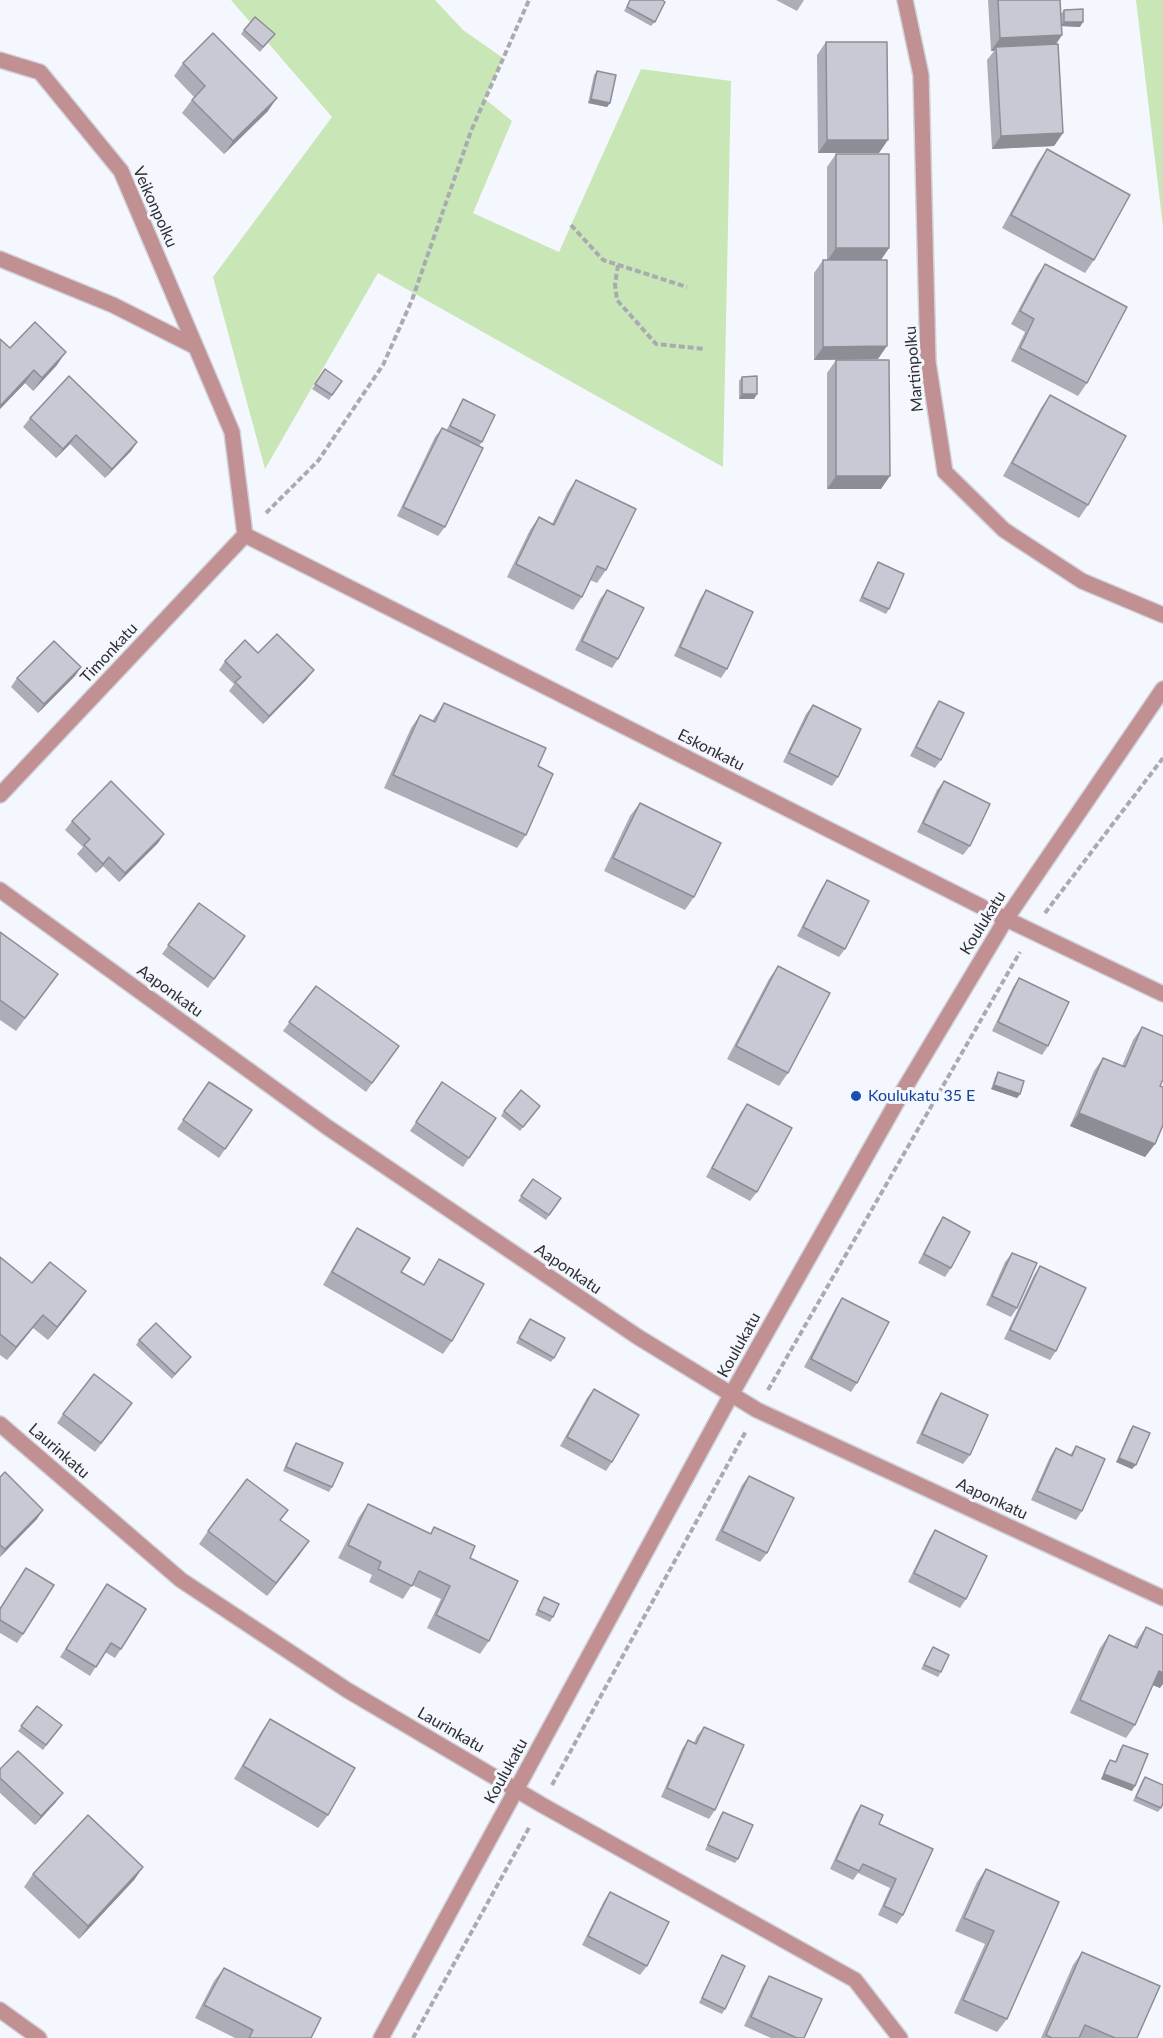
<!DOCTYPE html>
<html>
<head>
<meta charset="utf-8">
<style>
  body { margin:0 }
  canvas { display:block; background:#f5f7fe }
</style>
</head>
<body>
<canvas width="1163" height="2038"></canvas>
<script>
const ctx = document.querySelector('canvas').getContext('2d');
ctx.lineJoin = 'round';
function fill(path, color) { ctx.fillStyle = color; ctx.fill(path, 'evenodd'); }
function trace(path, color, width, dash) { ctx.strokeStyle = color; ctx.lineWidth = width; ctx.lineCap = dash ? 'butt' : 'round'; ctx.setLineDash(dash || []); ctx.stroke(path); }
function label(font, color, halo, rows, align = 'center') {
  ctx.font = font + ' Lato,sans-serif'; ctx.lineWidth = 6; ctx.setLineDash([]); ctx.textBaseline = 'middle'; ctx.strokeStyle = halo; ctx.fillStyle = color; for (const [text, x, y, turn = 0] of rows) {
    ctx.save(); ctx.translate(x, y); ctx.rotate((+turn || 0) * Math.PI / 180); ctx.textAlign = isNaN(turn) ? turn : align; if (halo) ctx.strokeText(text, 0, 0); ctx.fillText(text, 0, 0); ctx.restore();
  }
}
fill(new Path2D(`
  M231,0H435L463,30L503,58L485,99L512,121L473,213L559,252L641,69L731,81L723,467L378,273L265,469L213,277L332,117Z
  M1136,0H1163V227Z`), '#c9e6b6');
const minor = new Path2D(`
  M905,0L921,75L928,362L945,472L1004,530L1082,581L1163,615
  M0,60L40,72L121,171L232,432L245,535
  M0,259L113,305L196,347
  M245,535L1006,919L1163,994
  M0,795L245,535
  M0,890L327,1127L638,1337L757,1410L1163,1598
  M0,1424L181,1580L347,1690L542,1805L855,1980L900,2038
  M0,2010L39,2038`);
const tertiary = new Path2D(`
  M381,2038L731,1395L903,1091L1006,919L1163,689`);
trace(minor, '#d1d3d9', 18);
trace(tertiary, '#d1d3d9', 18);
trace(new Path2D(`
  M571,225L603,260L687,287
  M618,265L615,284L617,300L656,344L705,349
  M266,513L318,461L383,365L412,300L471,131L529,0
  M1045,913L1163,758
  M768,1390L1020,952
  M552,1785L746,1431
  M413,2038L530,1826`), '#a9abb1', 4, [6, 3]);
trace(minor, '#c09093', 15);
trace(tertiary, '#c09093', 15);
fill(new Path2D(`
  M630,0H662L655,22L651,26L624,11Z
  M776,0H804L797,11Z
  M988,0H1060L1061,14L1064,10L1080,27L1061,26L1062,35L1056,44L1063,133L1054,146L992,149L987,60L994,51H991Z
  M244,30L275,34L260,52L241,34Z
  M826,42L879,153H818L817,55Z
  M183,63L268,111L224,154L182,113L194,97L174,76Z
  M597,71L610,103L607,107L588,103L594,75Z
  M1047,149L1094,260L1085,273L1002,228L1038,162Z
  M836,154L889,248L881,260L878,359L814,360V273L823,260H827V167Z
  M1045,264L1087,383L1078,396L1011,361L1025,332L1011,324L1036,277Z
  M0,339L10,348L57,365L33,391L25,383L0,409Z
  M836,360L881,489H827V373Z
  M325,369L342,381L329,400L312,389Z
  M742,377L757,394L754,399H739V381Z
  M1050,395L1088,505L1079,518L1003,476L1041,408Z
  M463,399L482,442L479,446L445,527L438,536L397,516L435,437L442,428L446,431Z
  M30,418L137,442L131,451L105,478L70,444L56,458L23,427Z
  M576,480L606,570L597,583L590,580L582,597L573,610L507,577L530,530L539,517L552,524L567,493Z
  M878,562L889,609L886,614L859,601L875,567Z
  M607,590L618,659L612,668L575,650L600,599Z
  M706,590L727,669L721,678L674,656L700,599Z
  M258,653L307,679L263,724L229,691L234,684L219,670L225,661Z
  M81,667L75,676L38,713L11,687L17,678Z
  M939,701L941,760L935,768L910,756L933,710Z
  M444,703L538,766L526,835L517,848L384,788L411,728L420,715L432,721Z
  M813,705L838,777L832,786L783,762L806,714Z
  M944,781L970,846L963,855L917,832L937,790Z
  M640,803L694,897L685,910L604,871L630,816Z
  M72,821L164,834L158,843L119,882L103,866L96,873L77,854L83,847L65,830Z
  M827,880L845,949L839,957L797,936L821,889Z
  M199,903L245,936L208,988L162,954Z
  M0,932L58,974L16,1031L0,1020Z
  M778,966L788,1073L779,1086L727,1059L769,979Z
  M1019,978L1048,1046L1042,1055L992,1031L1013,987Z
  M316,986L399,1046L366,1092L283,1031Z
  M1142,1027L1160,1086L1155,1144L1145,1157L1070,1126L1094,1071L1103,1058L1122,1066L1133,1040Z
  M998,1072L1020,1094L1017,1098L991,1089L995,1077Z
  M209,1082L252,1110L219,1158L177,1129Z
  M442,1082L496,1118L463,1167L410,1131Z
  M747,1104L757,1192L750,1201L706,1177L741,1112Z
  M540,1106L520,1131L501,1116L504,1111Z
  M533,1179L561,1198L546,1220L518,1201Z
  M943,1217L951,1268L945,1277L918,1263L937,1226Z
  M357,1228L401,1272L423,1285L439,1259L452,1341L443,1354L323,1285L348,1241Z
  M1012,1253L1017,1308L1011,1317L986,1305L1005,1262Z
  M0,1257L32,1283L86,1291L77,1304L48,1340L33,1328L7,1360L0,1355Z
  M1040,1266L1056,1351L1050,1360L1004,1339L1034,1275Z
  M842,1298L857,1383L851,1392L804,1367L836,1307Z
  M530,1319L554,1358L551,1362L516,1343Z
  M139,1340L191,1357L172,1379L136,1345Z
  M594,1389L612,1462L606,1471L560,1446L587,1398Z
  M941,1393L970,1455L963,1464L916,1443L935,1402Z
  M126,1412L95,1452L57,1423L63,1414Z
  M1133,1426L1132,1469L1116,1462L1130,1430Z
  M296,1443L332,1487L329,1492L283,1471L293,1447Z
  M1076,1446L1082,1511L1076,1520L1031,1500L1050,1457L1056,1448L1070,1455Z
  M749,1476L767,1553L760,1562L715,1540L742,1485Z
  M0,1477L37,1519L0,1557Z
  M368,1504L430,1534L434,1527L470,1558L489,1641L480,1654L427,1628L441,1599L412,1585L403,1599L369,1582L372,1575L338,1558L359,1517Z
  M280,1520L300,1554L267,1596L199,1544L208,1531Z
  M935,1530L966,1599L960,1608L908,1582L929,1539Z
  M26,1568L23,1634L17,1643L0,1633V1608Z
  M107,1584L121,1649L115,1658L105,1652L90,1676L60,1657Z
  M544,1597L553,1617L550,1622L535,1615Z
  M1146,1627L1160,1688L1153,1685L1135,1725L1126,1738L1070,1713L1100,1648L1109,1635L1134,1646L1137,1640Z
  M933,1647L941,1672L938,1677L921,1669L930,1652Z
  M37,1706L62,1725L43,1750L18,1731Z
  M270,1719L328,1815L318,1828L234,1779L261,1732Z
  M704,1727L715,1810L709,1819L661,1797L682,1749L688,1740L694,1743L697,1736Z
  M1123,1745L1132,1791L1101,1779L1107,1764L1110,1760L1115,1762L1120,1749Z
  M0,1769L56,1802L35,1825L0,1793Z
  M1145,1777L1161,1808L1158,1812L1133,1801L1142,1781Z
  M861,1805L879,1824L933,1849L903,1915L897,1924L878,1915L890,1888L858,1873L853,1880L830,1869L855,1814Z
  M723,1812L738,1859L735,1863L705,1850L720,1816Z
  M143,1867L134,1880L79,1939L24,1887L33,1874Z
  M986,1869L1007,2019L997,2032L954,2013L985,1944L955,1931L977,1882Z
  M610,1892L647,1966L640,1975L582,1945L604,1901Z
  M1082,1952L1137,2038H1041L1073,1965Z
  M722,1955L725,2009L722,2014L699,2003L719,1960Z
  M224,1968L311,2038H235L195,2018L214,1981Z
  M769,1976L804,2038H771L744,2026L763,1985Z`), '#adadb7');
fill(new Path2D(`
  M1064,22H1083L1080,27L1060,26Z
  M1062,35L1053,48L996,47L994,51H991L1000,38Z
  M277,98L268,111L224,154L233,141Z
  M591,99L610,103L607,107L588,103Z
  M1063,133L1054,146L992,149L1001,136Z
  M827,140H888L879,153H818Z
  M836,248H889L880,261H827Z
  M887,346L878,359L814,360L823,347Z
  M66,352L57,365L33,391L42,378Z
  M34,370L25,383L0,409V406Z
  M742,394H757L754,399H739Z
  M76,435L70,444L56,458L63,449Z
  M137,442L131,451L105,478L112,469Z
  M836,476H890L881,489H827Z
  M81,667L75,676L38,713L44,704Z
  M314,670L307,679L263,724L269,716Z
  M164,834L158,843L119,882L125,873Z
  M109,857L103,866L96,873L103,864Z
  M994,1085L1020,1094L1017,1098L991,1089Z
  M1079,1113L1155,1144L1145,1157L1070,1126Z
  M86,1291L77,1304L48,1340L57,1327Z
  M43,1315L33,1328L7,1360L16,1347Z
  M1119,1458L1136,1465L1132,1469L1116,1462Z
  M43,1510L37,1519L0,1557L5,1549Z
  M309,1541L300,1554L267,1596L276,1583Z
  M1159,1671L1163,1673V1684L1160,1688L1150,1684Z
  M1104,1774L1135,1786L1132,1791L1101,1779Z
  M63,1793L56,1802L35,1825L41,1816Z
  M143,1867L134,1880L79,1939L88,1926Z`), '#8d8d95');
const building = new Path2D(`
  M630,0H662L665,2L655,22L627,7Z
  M998,0H1060L1062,35L1000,38Z
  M1083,9V22H1064V10Z
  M255,17L275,34L263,47L244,30Z
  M213,33L277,98L233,141L192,100L205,86L183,63Z
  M826,42H887L888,140H827Z
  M1058,44L1063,133L1001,136L996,47Z
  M597,71L616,75L610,103L591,99Z
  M1047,149L1130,195L1094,260L1011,215Z
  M836,154H889V248H836Z
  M823,260H887V346L823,347Z
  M1045,264L1127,307L1087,383L1020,348L1034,319L1020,311Z
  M35,322L66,352L42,378L34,370L0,406V339L10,348Z
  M836,360H889L890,476H836Z
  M325,369L342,381L332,395L315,384Z
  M69,376L137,442L112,469L76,435L63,449L30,418Z
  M757,376V394H742V377Z
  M1050,395L1126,436L1088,505L1012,463Z
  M463,399L495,415L482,442L450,426Z
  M442,428L483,448L445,527L403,507Z
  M576,480L636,509L606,570L597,566L582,597L516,564L539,517L554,525Z
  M878,562L904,574L889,609L862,597Z
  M607,590L644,608L618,659L582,641Z
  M706,590L753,612L727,669L680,647Z
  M277,634L314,670L269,716L235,682L241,677L225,661L245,640L258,653Z
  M54,641L81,667L44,704L17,678Z
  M939,701L964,713L941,760L916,747Z
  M444,703L546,748L538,766L553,774L526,835L393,775L420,715L435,722Z
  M813,705L861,729L838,777L789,753Z
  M111,781L164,834L125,873L109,857L103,864L84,845L90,839L72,821Z
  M944,781L990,804L970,846L923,823Z
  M640,803L721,843L694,897L613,858Z
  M827,880L869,901L845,949L803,927Z
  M199,903L245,936L214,979L168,945Z
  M0,932L58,974L25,1018L0,1000Z
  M778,966L830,993L788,1073L736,1046Z
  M1019,978L1069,1002L1048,1046L998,1022Z
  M316,986L399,1046L372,1083L289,1022Z
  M1142,1027L1163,1036V1079L1160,1086L1163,1087V1125L1155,1144L1079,1113L1103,1058L1125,1067Z
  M998,1072L1024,1081L1020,1094L994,1085Z
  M209,1082L252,1110L225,1149L183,1120Z
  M442,1082L496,1118L469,1158L416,1122Z
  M521,1090L540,1106L523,1127L504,1111Z
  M747,1104L792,1128L757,1192L712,1168Z
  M533,1179L561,1198L549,1215L521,1196Z
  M943,1217L970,1232L951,1268L924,1254Z
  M357,1228L410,1258L401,1272L424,1285L439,1259L484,1284L452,1341L332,1272Z
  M1012,1253L1037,1263L1017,1308L992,1296Z
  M0,1257L32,1283L50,1262L86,1291L57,1327L43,1315L16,1347L0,1334Z
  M1040,1266L1086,1288L1056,1351L1010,1330Z
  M842,1298L889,1322L857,1383L811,1359Z
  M530,1319L565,1338L554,1358L519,1338Z
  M156,1323L191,1357L175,1374L139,1340Z
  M94,1374L132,1403L101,1443L63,1414Z
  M594,1389L639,1415L612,1462L567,1437Z
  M941,1393L988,1415L970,1455L922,1434Z
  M1133,1426L1150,1433L1136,1465L1119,1458Z
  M296,1443L343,1463L332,1487L286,1467Z
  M1076,1446L1105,1459L1082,1511L1037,1491L1056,1448L1072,1456Z
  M5,1472L43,1510L5,1549L0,1545V1477Z
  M749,1476L794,1498L767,1553L722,1531Z
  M247,1479L288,1510L280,1520L309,1541L276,1583L208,1531Z
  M368,1504L431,1534L434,1527L475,1546L470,1558L518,1581L489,1641L436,1615L450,1586L419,1571L412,1586L378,1569L381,1562L348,1545Z
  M935,1530L987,1556L966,1599L914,1573Z
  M26,1568L54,1585L23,1634L0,1620V1609Z
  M107,1584L146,1609L121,1649L111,1643L96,1667L66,1649Z
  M544,1597L559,1604L553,1617L538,1610Z
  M1146,1627L1163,1635V1673L1159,1671L1135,1725L1080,1700L1109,1635L1137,1648Z
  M933,1647L949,1655L941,1672L924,1665Z
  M37,1706L62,1725L46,1745L21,1726Z
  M270,1719L355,1768L328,1815L243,1766Z
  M704,1727L744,1745L715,1810L667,1788L688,1740L696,1744Z
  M1123,1745L1148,1754L1135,1786L1104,1774L1110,1760L1116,1762Z
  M18,1751L63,1793L41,1816L0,1778V1769Z
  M1145,1777L1163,1785V1803L1161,1808L1136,1797Z
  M861,1805L883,1815L879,1824L933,1849L903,1915L884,1906L896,1879L863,1864L859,1871L836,1860Z
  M723,1812L753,1825L738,1859L708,1845Z
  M88,1815L143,1867L88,1926L33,1874Z
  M986,1869L1059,1902L1007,2019L963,2000L994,1931L964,1918Z
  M610,1892L669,1922L647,1966L588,1936Z
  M1082,1952L1160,1986L1137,2038H1115L1085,2025L1079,2038H1052L1046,2035Z
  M722,1955L745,1966L725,2009L702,1998Z
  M224,1968L321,2018L311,2038H249L253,2030L204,2005Z
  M769,1976L822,1999L804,2038H797L751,2017Z`);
fill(building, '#c9c9d5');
trace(building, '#8d8d95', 1.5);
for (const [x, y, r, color] of [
  [856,1096,6,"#1a4fb4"]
]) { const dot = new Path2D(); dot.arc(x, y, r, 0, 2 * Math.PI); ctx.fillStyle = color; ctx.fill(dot); trace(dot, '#f5f7fe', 2); }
label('16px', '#2d2f33', '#f5f7fe', [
  ["Veikonpolku",155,207,66],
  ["Martinpolku",914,369,-95],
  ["Timonkatu",109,653,-47],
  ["Eskonkatu",711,750,27],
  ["Koulukatu",983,923,-58],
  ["Aaponkatu",170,991,36],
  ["Aaponkatu",568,1269,34],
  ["Koulukatu",739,1345,-61],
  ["Laurinkatu",59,1451,41],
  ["Aaponkatu",992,1499,25],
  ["Laurinkatu",451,1730,30],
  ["Koulukatu",506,1771,-61]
]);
label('16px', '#164399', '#f5f7fe', [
  ["Koulukatu 35 E",868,1096]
], 'left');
</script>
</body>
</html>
